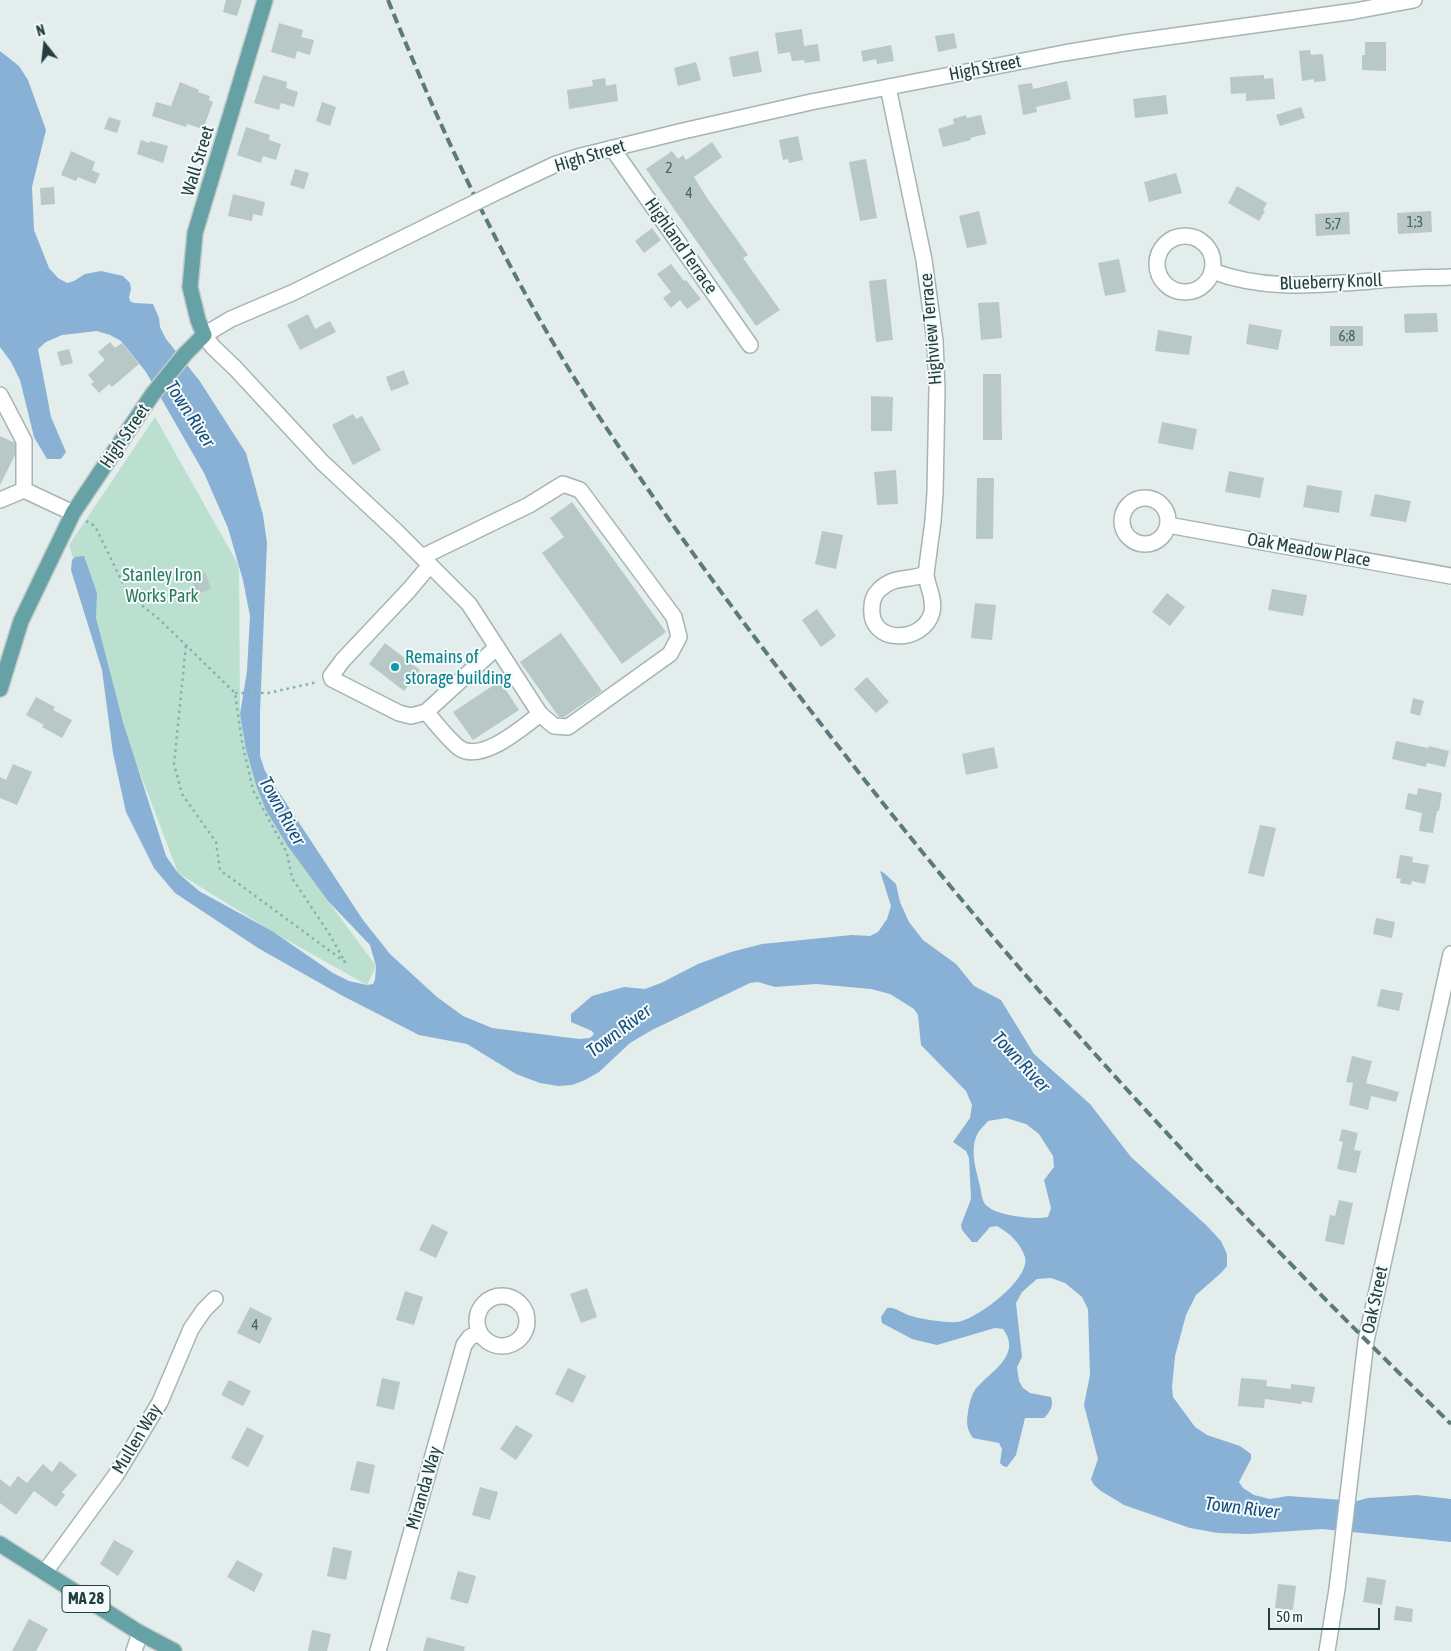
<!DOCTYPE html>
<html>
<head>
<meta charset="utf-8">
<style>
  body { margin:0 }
  #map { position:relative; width:1451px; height:1651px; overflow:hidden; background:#e3edec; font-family:"Asap Condensed",sans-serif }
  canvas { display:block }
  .north { position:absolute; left:20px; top:20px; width:50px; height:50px; -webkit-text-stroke:4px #f4faf9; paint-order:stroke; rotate:344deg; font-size:14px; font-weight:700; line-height:20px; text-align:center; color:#223e40 }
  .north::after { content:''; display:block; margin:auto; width:18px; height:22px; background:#223e40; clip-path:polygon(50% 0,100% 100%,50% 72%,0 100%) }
  .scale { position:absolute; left:1268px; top:1608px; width:112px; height:22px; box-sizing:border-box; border:2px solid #223e40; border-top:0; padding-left:6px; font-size:15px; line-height:18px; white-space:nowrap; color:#223e40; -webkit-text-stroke:4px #f4faf9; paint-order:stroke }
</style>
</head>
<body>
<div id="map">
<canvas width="1451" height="1651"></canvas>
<div class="north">N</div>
<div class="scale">50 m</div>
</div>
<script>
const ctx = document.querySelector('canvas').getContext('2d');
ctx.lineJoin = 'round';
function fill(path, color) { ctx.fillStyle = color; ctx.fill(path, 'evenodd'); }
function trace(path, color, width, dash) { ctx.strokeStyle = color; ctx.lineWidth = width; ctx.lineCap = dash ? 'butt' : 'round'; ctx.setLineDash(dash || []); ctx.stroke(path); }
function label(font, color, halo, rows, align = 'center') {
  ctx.font = font + ' "Asap Condensed",sans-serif'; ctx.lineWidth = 4; ctx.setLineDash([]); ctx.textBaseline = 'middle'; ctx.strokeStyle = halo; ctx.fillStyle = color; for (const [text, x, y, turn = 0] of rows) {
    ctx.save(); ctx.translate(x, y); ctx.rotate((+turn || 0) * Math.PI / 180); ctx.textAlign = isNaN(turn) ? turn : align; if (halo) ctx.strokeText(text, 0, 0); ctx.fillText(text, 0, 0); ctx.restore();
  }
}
fill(new Path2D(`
  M155,417L239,566L240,714L257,788L320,890L376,966L367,985L278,935L178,873L134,757L69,545Z`), '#bbe0d0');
fill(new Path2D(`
  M0,51L19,66L28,80L46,130L32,187L34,230L49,268L58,278L67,283L74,281L85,274L101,271L123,276L130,283L131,289L129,297L130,301L134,303L153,304L159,318L160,327L166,339L199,380L246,453L263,515L267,543L260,712V756L265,771L363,920L390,954L437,997L463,1016L492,1028L579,1039L590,1038L594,1034L592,1031L571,1022V1014L592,996L624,987L645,989L661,983L698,964L731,952L762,944L852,935L870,936L878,932L887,919L891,906L880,871L884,873L896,884L900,902L909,922L923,940L956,964L974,986L1001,1000L1034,1054L1090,1104L1131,1157L1206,1225L1221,1241L1227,1254V1266L1221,1273L1196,1295L1186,1315L1175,1356L1172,1387L1173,1397L1195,1427L1207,1435L1240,1446L1251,1454V1459L1239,1482L1243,1488L1254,1495L1270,1499L1288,1496L1357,1501L1368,1498L1417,1495L1451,1499V1542L1322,1529L1248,1534L1218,1533L1190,1528L1124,1505L1101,1491L1094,1485L1091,1479L1098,1459L1084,1405L1090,1375L1088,1309L1082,1297L1065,1283L1051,1278L1037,1279L1022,1292L1016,1303L1022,1357L1017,1367L1019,1381L1023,1388L1030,1393L1051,1397C1054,1406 1050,1412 1044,1418H1025L1016,1455L1007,1467L1003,1466L1000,1463L1002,1449L999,1443L973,1438C967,1430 966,1423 968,1412C969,1405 971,1396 975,1390C989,1372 1023,1356 1003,1329L995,1328L937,1345L912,1339L882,1323L881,1317L887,1308C895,1307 900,1312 908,1315C920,1319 945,1323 957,1322C976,1320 1031,1279 1025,1257C1020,1242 1010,1234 997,1226L990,1227L977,1242H972L962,1230L961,1225L971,1199L969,1158L966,1151L953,1142L970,1118L972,1105L966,1091L921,1045L918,1015L914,1009L890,994L871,989L816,984L775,987L758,982L750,983L652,1030L630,1043L599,1072L585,1080L572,1085L558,1086L540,1083L516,1074L467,1044L419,1035L341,995L258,948L175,893L154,868L126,812L113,753L102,670L71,570L72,560L75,557L84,556L97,593L96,618L123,722L166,856L178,873L199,891L272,931L333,973L349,981L367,985L373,984L375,980L376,966L370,945L328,901L287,845L266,810L257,788L246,749L240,714L247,671L250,616L243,580L228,528L204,473L146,372L121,341L110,335L97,331L80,333L62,335L46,342L38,349L51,417L66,452L61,459H47L34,437L20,380L11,362L0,347ZM1006,1118L1026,1124L1039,1134L1053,1156L1054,1167L1044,1180L1051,1208L1048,1217C1034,1220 994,1216 985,1204C982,1200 981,1191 980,1186C976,1169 969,1149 978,1133C980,1129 985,1125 988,1121Z`), '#88b1d5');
fill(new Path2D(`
  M226,0H242L237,16L223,12Z
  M279,23L303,30L301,37L314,40L310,55L297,51L295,59L271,52Z
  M802,29L804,46L818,44L820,61L805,63L804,60L792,61L790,52L778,54L775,33Z
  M954,33L957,48L938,52L935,36Z
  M1365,42H1386V71L1362,70V55H1365Z
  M891,45L894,61L877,64L876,59L863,62L861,51Z
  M1310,50L1311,55L1323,54L1326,81L1314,82V79L1302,81L1299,51Z
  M758,51L762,72L733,77L729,57Z
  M696,62L701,80L678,86L674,68Z
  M263,75L287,82L286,88L298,92L294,107L281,103L279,110L254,103Z
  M1264,75V79L1273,78L1275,99L1246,101V93L1231,94L1230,77Z
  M605,78L606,86L616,84L618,101L569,109L567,90L593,86L592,80Z
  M1067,81L1071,99L1036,107L1037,112L1023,115L1018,85L1032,83L1033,89Z
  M180,82L199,90L198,92L210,96L209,100L213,102L203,129L187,124L186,127L152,116L156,102L171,106Z
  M1166,95L1168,114L1135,118L1133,99Z
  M322,102L336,107L330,126L316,121Z
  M1301,107L1305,118L1280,126L1276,115Z
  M966,115L967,118L981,115L986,134L970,138L971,140L943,147L938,129L954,124L953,119Z
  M109,117L121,121L117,133L104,129Z
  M246,127L270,135L269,140L281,144L276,160L263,156L261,163L237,155Z
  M798,136L803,160L789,163L788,159L783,160L779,140Z
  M141,140L150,143V141L168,146L163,163L137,154Z
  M712,142L722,157L694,177L707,198L748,255L743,258L780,310L756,326L646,169L672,151L678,159L683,155L686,160Z
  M71,151L95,162L92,170L100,174L95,184L78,177L76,181L61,175Z
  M866,159L877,218L860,221L849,162Z
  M295,169L309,173L304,189L290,185Z
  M1176,173L1182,193L1149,202L1144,182Z
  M1237,186L1267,203L1263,210L1265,211L1259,221L1228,203Z
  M54,187L55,204L41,205L40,188Z
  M233,194L265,202L262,216L253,214L252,221L228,216Z
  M979,211L987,244L967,248L959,216Z
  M1431,211L1432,232L1398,234L1397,213Z
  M1349,212L1350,234L1316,236L1315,214Z
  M652,228L661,240L644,253L635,241Z
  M1119,259L1126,292L1105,296L1098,263Z
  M671,264L684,281L686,280L701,299L687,309L680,300L671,308L663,298L671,292L657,274Z
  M886,279L893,340L876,342L869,281Z
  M999,302L1002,338L981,340L978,303Z
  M1437,313L1438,332L1405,333L1404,314Z
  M308,314L315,329L330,321L336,332L300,350L287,325Z
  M1249,324L1282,330L1278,350L1246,344Z
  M1330,326H1363V346H1330Z
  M1158,330L1192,336L1189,355L1155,351Z
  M110,342L115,348L122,343L139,364L112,387L109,384L99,393L91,384L94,382L88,375L105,360L98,352Z
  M69,349L73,363L61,366L57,352Z
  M404,370L409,384L391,391L386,377Z
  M983,374H1001L1002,440H983Z
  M871,396L893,397L892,431H871Z
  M353,414L356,419L362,416L381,450L353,465L332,425Z
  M1162,422L1197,429L1193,450L1158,443Z
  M0,436L15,443V455L0,485Z
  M896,470L898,504L877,505L874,472Z
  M1229,471L1264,478L1260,498L1225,492Z
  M977,478H994L993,539H976Z
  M1307,485L1342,491L1339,513L1303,507Z
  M1375,494L1411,501L1406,522L1370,516Z
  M572,502L666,632L622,664L542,553L564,537L550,518Z
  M822,531L843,535L836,569L815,564Z
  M205,572L211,589L197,594L191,577Z
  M1272,589L1307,595L1303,616L1268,610Z
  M1167,593L1185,607L1170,626L1152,612Z
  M975,603L996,605L992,640L971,638Z
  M817,609L836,636L821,647L802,620Z
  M561,633L602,691L564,717H559L520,662Z
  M385,643L420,670L404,691L369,664Z
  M867,677L889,702L876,713L854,689Z
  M500,681L519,710L473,740L453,712Z
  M36,697L55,707L53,710L72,720L62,738L42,727L44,725L26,715Z
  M1413,698L1424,701L1420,716L1410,713Z
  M1396,741L1428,748L1429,746L1449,751L1445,767L1427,763L1426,767L1392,759Z
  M994,747L998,768L966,775L962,754Z
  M13,764L32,772L17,805L0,798V777L6,780Z
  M1418,788L1442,793L1439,811H1437L1433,833L1419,831L1422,813L1405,809L1408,793L1417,795Z
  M1260,825L1276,828L1264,877L1248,873Z
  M1400,855L1413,857L1412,862L1429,865L1425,884L1412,881L1411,885L1400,883L1401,879L1396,878Z
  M1376,918L1395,922L1392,938L1373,934Z
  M1381,989L1403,993L1399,1011L1377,1006Z
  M1352,1056L1372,1061L1366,1083L1399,1092L1396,1102L1371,1096L1368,1110L1349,1105L1353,1083L1346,1082Z
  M1342,1129L1358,1133L1354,1150L1361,1151L1356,1173L1337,1169L1343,1142L1339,1141Z
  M1339,1200L1353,1203L1344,1245L1325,1241L1330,1215L1335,1216Z
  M432,1224L448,1232L436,1258L419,1250Z
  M587,1288L597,1317L581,1323L570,1294Z
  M405,1291L423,1297L414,1325L396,1320Z
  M250,1307L272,1318L260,1344L237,1333Z
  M568,1368L586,1376L573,1403L555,1394Z
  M382,1378L400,1382L394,1410L376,1406Z
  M1241,1378L1267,1380L1266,1386L1291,1389V1384L1315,1387L1312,1403L1302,1401L1301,1404L1265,1399L1264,1408L1238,1406Z
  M229,1380L251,1391L243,1406L221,1395Z
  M516,1425L533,1435L516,1460L500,1449Z
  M247,1427L264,1436L248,1467L231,1458Z
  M60,1461L77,1475L62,1492L65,1495L56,1507L34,1491L16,1515L0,1503V1479L10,1487L18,1476L27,1483L43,1464L52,1472Z
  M357,1461L375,1465L369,1494L350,1490Z
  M480,1487L498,1492L490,1520L472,1515Z
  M114,1540L134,1551L118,1576L100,1564Z
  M333,1547L352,1551L346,1580L327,1576Z
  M237,1560L263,1574L254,1592L227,1577Z
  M458,1571L476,1576L468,1604L450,1599Z
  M1367,1577L1386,1580L1382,1605L1363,1602Z
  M1278,1584L1296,1586L1293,1610L1275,1608Z
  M1396,1606L1413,1609L1412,1622L1394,1620Z
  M29,1619L48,1629L36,1651H12Z
  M312,1630L331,1634L327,1651H308Z
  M427,1637L465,1647L464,1651H423Z`), '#b8c8c6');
const minor = new Path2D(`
  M888,87L924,260L935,341L937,389L935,493L933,521L926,574C927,587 935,598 932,612C924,644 868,645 872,607C872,600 874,595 879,590C894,575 909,581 926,574
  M612,148L750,345
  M503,189L556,164L577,157L683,131L811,102L1064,53L1131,42L1355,11L1414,0
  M1157 264a28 28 0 1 1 56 0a28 28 0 1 1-56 0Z
  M1212,271C1265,291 1316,285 1371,281C1397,278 1424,278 1451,277
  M0,395L24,441V490
  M1122 521a23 23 0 1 1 46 0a23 23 0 1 1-46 0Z
  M0,500L24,490L73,513
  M1168,525L1451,576
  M422,557L529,505L563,484L580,490L674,617L679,637L670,654L568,727L554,726L540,714L469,604L397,532L323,463L235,368L213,347L204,335L231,319L292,293L464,208
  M430,565L409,590L343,660L331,676L332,679L399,713L411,716L426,712L497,647
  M426,712C436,723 446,737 458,747C480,765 523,727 540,714
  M477 1321a25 25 0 1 1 50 0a25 25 0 1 1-50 0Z
  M45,1572L116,1475L160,1402L191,1329L204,1310L215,1299
  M134,1651L140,1633
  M378,1651L464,1345L470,1337L480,1333
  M1327,1651L1337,1589L1366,1341L1451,954`);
const major = new Path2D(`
  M0,689L21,621L73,513L152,395L185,354L204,335L198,320L190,287L195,233L265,0
  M0,1544L140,1633L174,1651`);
trace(minor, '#a5b5b5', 18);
trace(major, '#c1c9ca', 18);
trace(new Path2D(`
  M86,521L95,526L128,594L160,620L235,693L242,742L253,790L287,853L292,878L330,935L345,962L220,870L216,842L182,794L174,764L186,645
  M235,693H268L318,682`), '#82b2b3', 2.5, [2.5, 4]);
trace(minor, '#fff', 15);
trace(major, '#65a1a5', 15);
trace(new Path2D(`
  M388,0C445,141 511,281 594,409C671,527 755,640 842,751C980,929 1129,1097 1286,1259C1340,1315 1396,1370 1451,1424`), '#5c7a7b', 4, [10, 5]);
const minorBridge = new Path2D(`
  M464,208L503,189`);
trace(minorBridge, '#a5b5b5', 18, []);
trace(minorBridge, '#fff', 15);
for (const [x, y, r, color] of [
  [395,667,5,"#0f9aa8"]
]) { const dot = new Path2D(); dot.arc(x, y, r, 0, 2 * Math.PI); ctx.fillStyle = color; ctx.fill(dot); trace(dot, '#f4faf9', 2); }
label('15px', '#486062', null, [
  ["2",669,168],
  ["4",689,193],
  ["1;3",1415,222],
  ["5;7",1333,224],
  ["6;8",1347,336],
  ["4",255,1325]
]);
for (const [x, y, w] of [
  [86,1599,48]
]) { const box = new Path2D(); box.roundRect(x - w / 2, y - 13.5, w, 27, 4); ctx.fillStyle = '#f4faf9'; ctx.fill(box); trace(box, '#223e40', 1); }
label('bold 16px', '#223e40', null, [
  ["MA 28",86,1599]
]);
label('18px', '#223e40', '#f4faf9', [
  ["High Street",985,68,-11],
  ["High Street",590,156,-17],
  ["Wall Street",198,161,-73],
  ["Highland Terrace",681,246,55],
  ["Blueberry Knoll",1331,282,-2],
  ["Highview Terrace",931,329,-95],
  ["High Street",125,436,-56],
  ["Oak Meadow Place",1309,550,10],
  ["Oak Street",1375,1300,-78],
  ["Mullen Way",137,1439,-59],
  ["Miranda Way",424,1488,-74]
]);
label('18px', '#2a7961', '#f4faf9', [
  ["Stanley Iron",162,575],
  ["Works Park",162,596]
]);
label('18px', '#0d838f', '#f4faf9', [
  ["Remains of",405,657],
  ["storage building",405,678]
], 'left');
label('italic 19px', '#184d7f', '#f4faf9', [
  ["Town River",190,414,57],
  ["Town River",282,811,61],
  ["Town River",619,1031,-37],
  ["Town River",1021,1062,47],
  ["Town River",1242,1508,7]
]);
</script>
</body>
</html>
